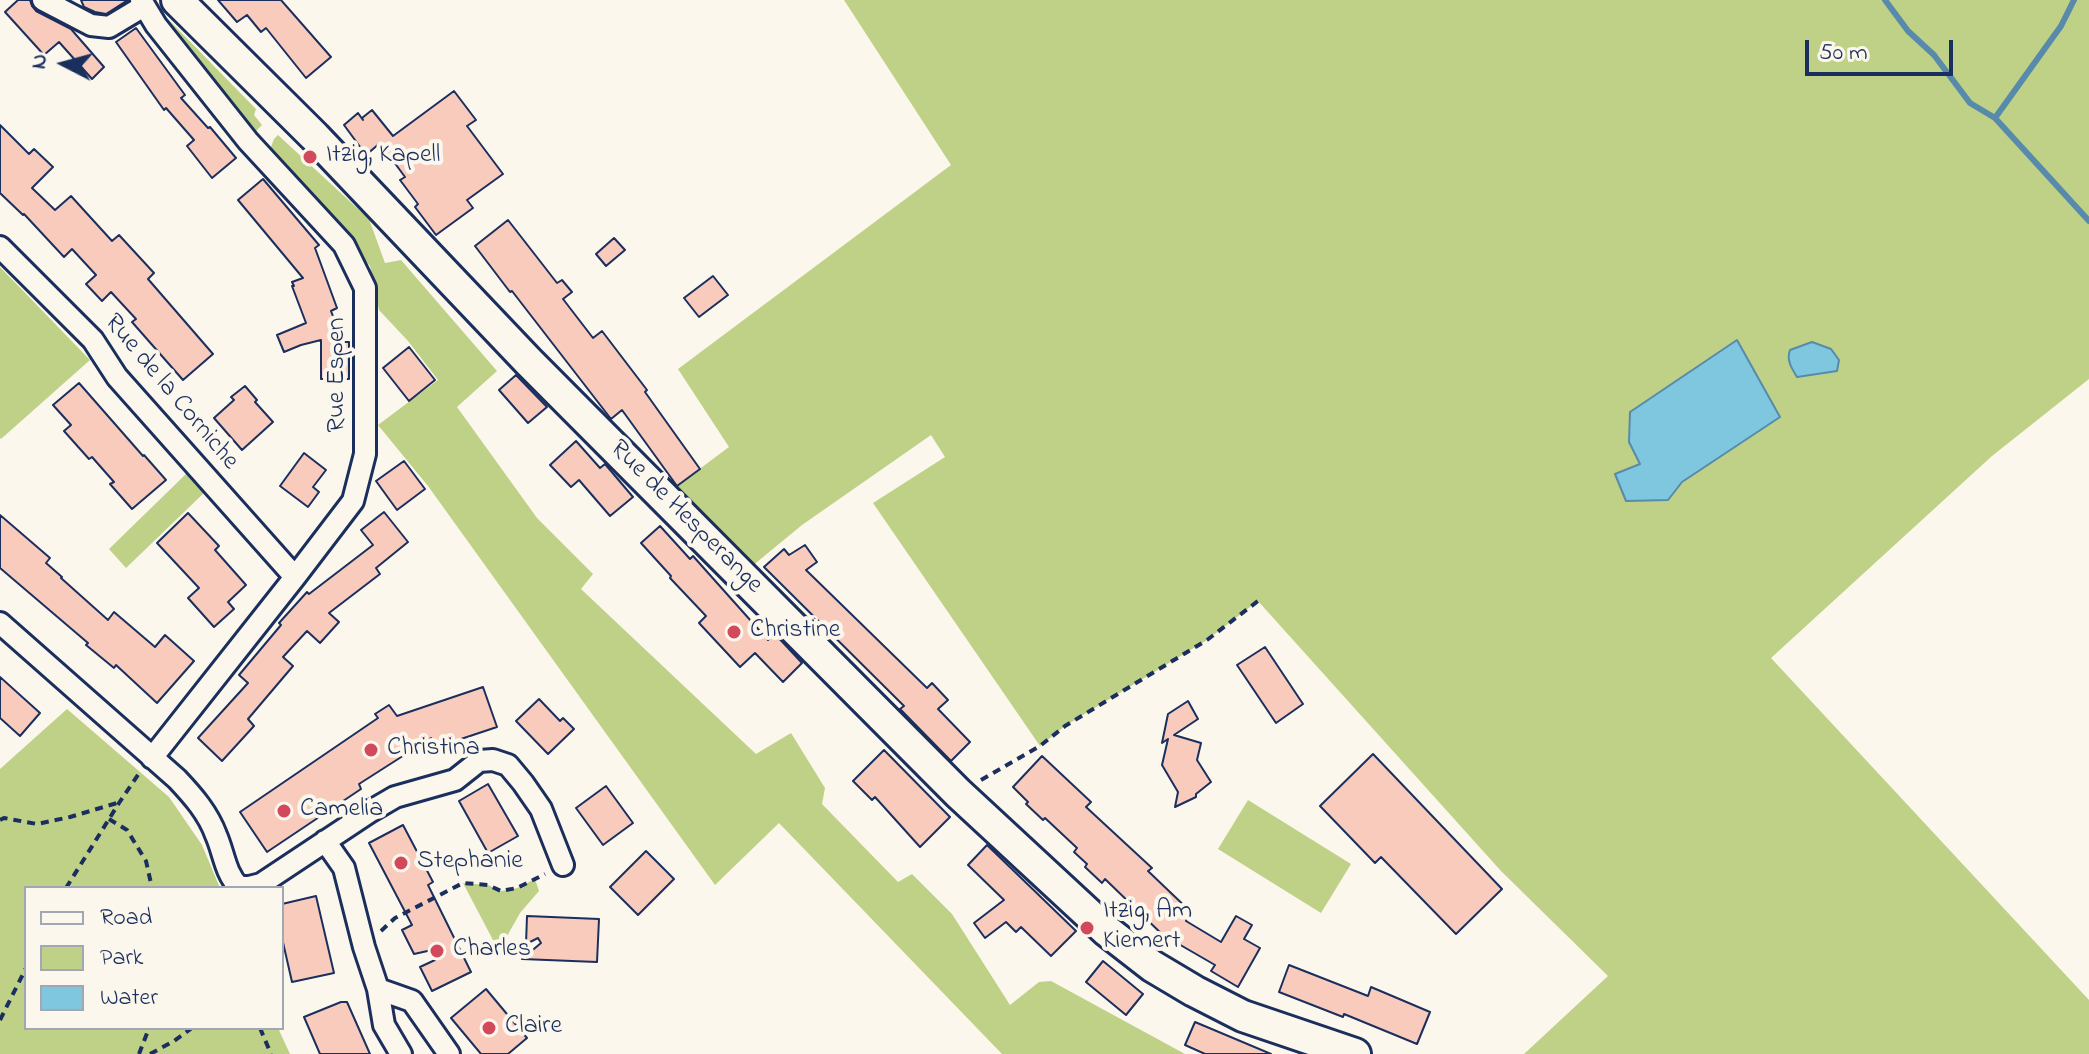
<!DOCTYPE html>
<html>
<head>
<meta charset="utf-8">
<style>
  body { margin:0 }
  #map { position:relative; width:2089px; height:1054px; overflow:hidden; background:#fbf7ec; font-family:"Indie Flower",sans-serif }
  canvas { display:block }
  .legend { position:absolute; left:24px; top:886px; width:260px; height:144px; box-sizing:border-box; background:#fbf7ec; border:2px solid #a1a7b3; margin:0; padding:10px 14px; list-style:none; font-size:24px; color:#1b2f5e }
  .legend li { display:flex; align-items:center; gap:16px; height:40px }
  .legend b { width:40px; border:2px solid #a1a7b3 }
  .north { position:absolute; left:24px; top:24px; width:80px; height:80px; -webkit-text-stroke:6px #fbf7ec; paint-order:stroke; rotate:276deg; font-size:22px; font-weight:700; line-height:32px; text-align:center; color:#1b2f5e }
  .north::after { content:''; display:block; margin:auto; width:28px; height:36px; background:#1b2f5e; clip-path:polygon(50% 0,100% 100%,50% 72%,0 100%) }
  .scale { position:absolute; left:1805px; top:40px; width:148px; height:36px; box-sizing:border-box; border:4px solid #1b2f5e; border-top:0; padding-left:10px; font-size:24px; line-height:28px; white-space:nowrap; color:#1b2f5e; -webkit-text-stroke:6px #fbf7ec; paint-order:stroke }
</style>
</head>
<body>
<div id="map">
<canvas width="2089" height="1054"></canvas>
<ul class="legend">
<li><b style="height:10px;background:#fbf7ec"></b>Road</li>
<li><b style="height:22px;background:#bfd186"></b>Park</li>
<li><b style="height:22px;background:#7fc7df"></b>Water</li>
</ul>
<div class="north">N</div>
<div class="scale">50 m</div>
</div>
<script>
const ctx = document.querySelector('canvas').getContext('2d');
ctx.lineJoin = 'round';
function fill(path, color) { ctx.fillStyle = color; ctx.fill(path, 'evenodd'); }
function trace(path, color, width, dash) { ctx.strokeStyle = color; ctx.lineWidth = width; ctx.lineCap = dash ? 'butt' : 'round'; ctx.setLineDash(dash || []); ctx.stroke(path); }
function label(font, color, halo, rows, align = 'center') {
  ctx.font = font + ' "Indie Flower",sans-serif'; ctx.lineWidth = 8; ctx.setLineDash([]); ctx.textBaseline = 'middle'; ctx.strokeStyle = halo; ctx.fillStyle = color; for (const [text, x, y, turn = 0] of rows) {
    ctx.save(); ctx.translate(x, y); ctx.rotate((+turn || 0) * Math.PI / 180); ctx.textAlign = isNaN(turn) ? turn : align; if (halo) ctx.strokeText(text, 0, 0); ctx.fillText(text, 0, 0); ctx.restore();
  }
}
fill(new Path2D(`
  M149,0H155L164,12L165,16L256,109L254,115L262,125L255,132L226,93L221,99Z
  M844,0H2089V379L1992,456L1771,658L2089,1000V1054H1524L1608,976L1501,871L1258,601L1207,640L1065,726L1040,746L873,503L945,457L931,435L802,525L751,567L674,488L729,447L678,369L951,165Z
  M278,135L369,219L385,263L401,260L497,371L457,407L537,518L593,574L581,589L756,754L791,733L825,788L822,804L898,882L912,874L952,914L1010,1005L1039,982L1051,981L1185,1054H1002L779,823L715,885L428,486L378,425L438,380L408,341L379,310L370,266L269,152L274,139Z
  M0,267L90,360L1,439L0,438Z
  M187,473L205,492L126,568L109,549Z
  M67,709L169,797L202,845L220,888H26V1028H278L290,1054H0V769Z
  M1248,800L1351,864L1321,913L1218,849Z
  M535,879L539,891L520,913L506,938L494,942L463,883L488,885L501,891L517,888Z`), '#bfd186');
const water = new Path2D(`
  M1737,340L1780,417L1682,482L1668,500L1626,501L1615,474L1640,464L1629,442L1630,412Z
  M1812,342L1831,349L1839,360L1837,371L1797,377C1792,369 1786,360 1790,350Z`);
fill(water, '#7fc7df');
trace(water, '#578aab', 2);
trace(new Path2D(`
  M1885,0L1908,31L1934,55L1970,103L1995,118L2089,221
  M1995,118L2061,26L2074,0`), '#578aab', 6);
const building = new Path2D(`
  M18,0H30L32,6L36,11L71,29L104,67L92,79L59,42L44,55L5,12Z
  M81,0H128L106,14L95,12L84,7Z
  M218,0H281L331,57L306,78L266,28L261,32L247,15L237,22Z
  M136,28L185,95L181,98L208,128L210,127L236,158L212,178L187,146L194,140L166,108L164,110L116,42Z
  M454,91L476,120L467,126L503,174L467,200L473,208L436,235L415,207L418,204L400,180L405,177L380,143L366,155L344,125L358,113L363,120L362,118L372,110L393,136Z
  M0,125L29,154L34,149L53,167L32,188L55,210L71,196L112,241L119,235L154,273L148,279L213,354L183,380L132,322L136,319L111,292L102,301L86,284L96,275L72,249L64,257L24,214L23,215L0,193Z
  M263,179L319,245L315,248L337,308L331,311L343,342H349V379H321V340L301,345L284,352L277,335L306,323L292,286H294L292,282L303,278L238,200Z
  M508,220L557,283L562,280L572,292L563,299L593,338L602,331L647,390L645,392L700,469L677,486L622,410L611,419L512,291L510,292L475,246Z
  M614,238L625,250L606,266L596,254Z
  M713,276L728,295L699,317L684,298Z
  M409,347L435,380L409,401L383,368Z
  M516,375L547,407L528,423L499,390Z
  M79,383L143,456L144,455L166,480L132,509L110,484L114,482L92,457L89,459L64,431L71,425L53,405Z
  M245,386L257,400L255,402L273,422L242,450L214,418L234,400L231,397Z
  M576,441L600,468L605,464L633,497L610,516L579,480L571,487L550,465Z
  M304,453L326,470L313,487L319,492L308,507L280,486Z
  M404,461L425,489L397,510L376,481Z
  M384,512L408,542L376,568L380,574L329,613L339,622L320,643L307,631L283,657L293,666L248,719L254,726L222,761L198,738L248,683L239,675L281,625L279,623L307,592L309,594L373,545L361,530Z
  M188,513L219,546L215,550L246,585L228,602L234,609L214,627L188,598L199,588L157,543Z
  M0,515L50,558L46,563L62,577L61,578L108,620L114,612L155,647L165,635L194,661L157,703L116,665L114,668L86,645L88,643L0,568Z
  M660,526L690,559L693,556L768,640L775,634L802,663L783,682L755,653L740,667L699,623L706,616L670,578L671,576L641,543Z
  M805,545L817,562L806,570L927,688L932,683L948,700L938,709L970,742L951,761L900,709L904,706L764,567L784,549L789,555Z
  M1265,647L1303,704L1276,723L1237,665Z
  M0,677L40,713L20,736L0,718Z
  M483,687L497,727L434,748L431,738L359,784L361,789L267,852L240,812L378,718L375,714L389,705L397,716Z
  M539,699L560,721L563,718L574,729L548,754L516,721Z
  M1188,701L1198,719L1174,735L1201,743L1197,760L1211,782L1196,794V797L1175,807L1178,792L1162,765L1168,739L1162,743L1168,714Z
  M884,750L950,817L920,847L875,797L872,800L853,781Z
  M1373,754L1502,889L1456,934L1381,857L1375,863L1320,806Z
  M1042,756L1091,802L1086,807L1152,868L1148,871L1193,914L1186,921L1221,942L1236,916L1252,925L1244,939L1260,948L1238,987L1211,971L1215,965L1170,939L1168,940L1105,879L1102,883L1085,867L1087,864L1074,852L1077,848L1045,818L1043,820L1026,804L1028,802L1013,787Z
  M488,784L518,836L488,853L459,801Z
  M606,786L633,823L603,845L576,808Z
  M403,825L433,882L428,885L471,972L432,991L420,967L435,960L432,950L414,954L402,930L412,925L369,843Z
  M987,845L1076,931L1051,956L1021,927L1016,932L1006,922L985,938L974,923L1004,900L968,865Z
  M646,851L674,879L638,915L610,887Z
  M316,896L334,973L292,982L282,938V904Z
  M527,916L599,919L597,962L522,959L541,943L538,938L526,944Z
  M1103,961L1143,994L1126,1015L1086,982Z
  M1289,965L1368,996L1371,987L1430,1012L1417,1044L1344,1014L1343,1017L1279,992Z
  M486,989L527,1038L508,1054H481L451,1018Z
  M341,1002H347L370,1054H320L304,1017Z
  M1195,1022L1271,1054H1205L1185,1045Z`);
fill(building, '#f9cbbd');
trace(building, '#1b2f5e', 2);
const minor = new Path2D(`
  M43,0L91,25L109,27L144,6
  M141,0L156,25L248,141L344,245L365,288V454L353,501L295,577L152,758
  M0,247L93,340L117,377L295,577
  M0,623L177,779C193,796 208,813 216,835C224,853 225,873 239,887H249L261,884L371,811L395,797L455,780L479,761L493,760L508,765L523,783L541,809L563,865
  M325,841L344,868L364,947L378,989L384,1025L401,1054
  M378,989L412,1001L449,1054`);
const secondary = new Path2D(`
  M177,0L315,137L528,361L958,793L1107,931L1152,966L1194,991L1243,1016L1355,1054`);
trace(minor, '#1b2f5e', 26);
trace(secondary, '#1b2f5e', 36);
trace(new Path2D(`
  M981,780L1040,746L1065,726L1207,640L1258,601
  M109,819L127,830L146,861L152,888
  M0,820L4,818L37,824L70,817L117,803
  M66,888L119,803L140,772
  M381,931L395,918L463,883L488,885L501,891L517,888L545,874
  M0,1020L26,968
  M260,1028L271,1054
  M139,1054L149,1028
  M150,1054L174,1041L192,1028`), '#1b2f5e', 4, [8, 6]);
trace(minor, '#fbf7ec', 20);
trace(secondary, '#fbf7ec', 30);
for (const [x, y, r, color] of [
  [310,157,8,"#d1495b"],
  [734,632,8,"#d1495b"],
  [371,750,8,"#d1495b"],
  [284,811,8,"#d1495b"],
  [401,863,8,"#d1495b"],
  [1087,928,8,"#d1495b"],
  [437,951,8,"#d1495b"],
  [489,1028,8,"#d1495b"]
]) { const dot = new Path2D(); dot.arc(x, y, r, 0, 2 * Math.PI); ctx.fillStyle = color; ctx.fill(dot); trace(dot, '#fbf7ec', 3); }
label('26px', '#1b2f5e', '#fbf7ec', [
  ["Itzig, Kapell",326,157],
  ["Christine",750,632],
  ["Christina",387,750],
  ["Camelia",300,811],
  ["Stephanie",417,863],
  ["Itzig, Am",1103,913],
  ["Kiemert",1103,943],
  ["Charles",453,951],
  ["Claire",505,1028]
], 'left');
label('26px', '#1b2f5e', '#fbf7ec', [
  ["Rue Espen",339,375,-90],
  ["Rue de la Corniche",170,393,50],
  ["Rue de Hesperange",685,518,45]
]);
</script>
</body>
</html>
